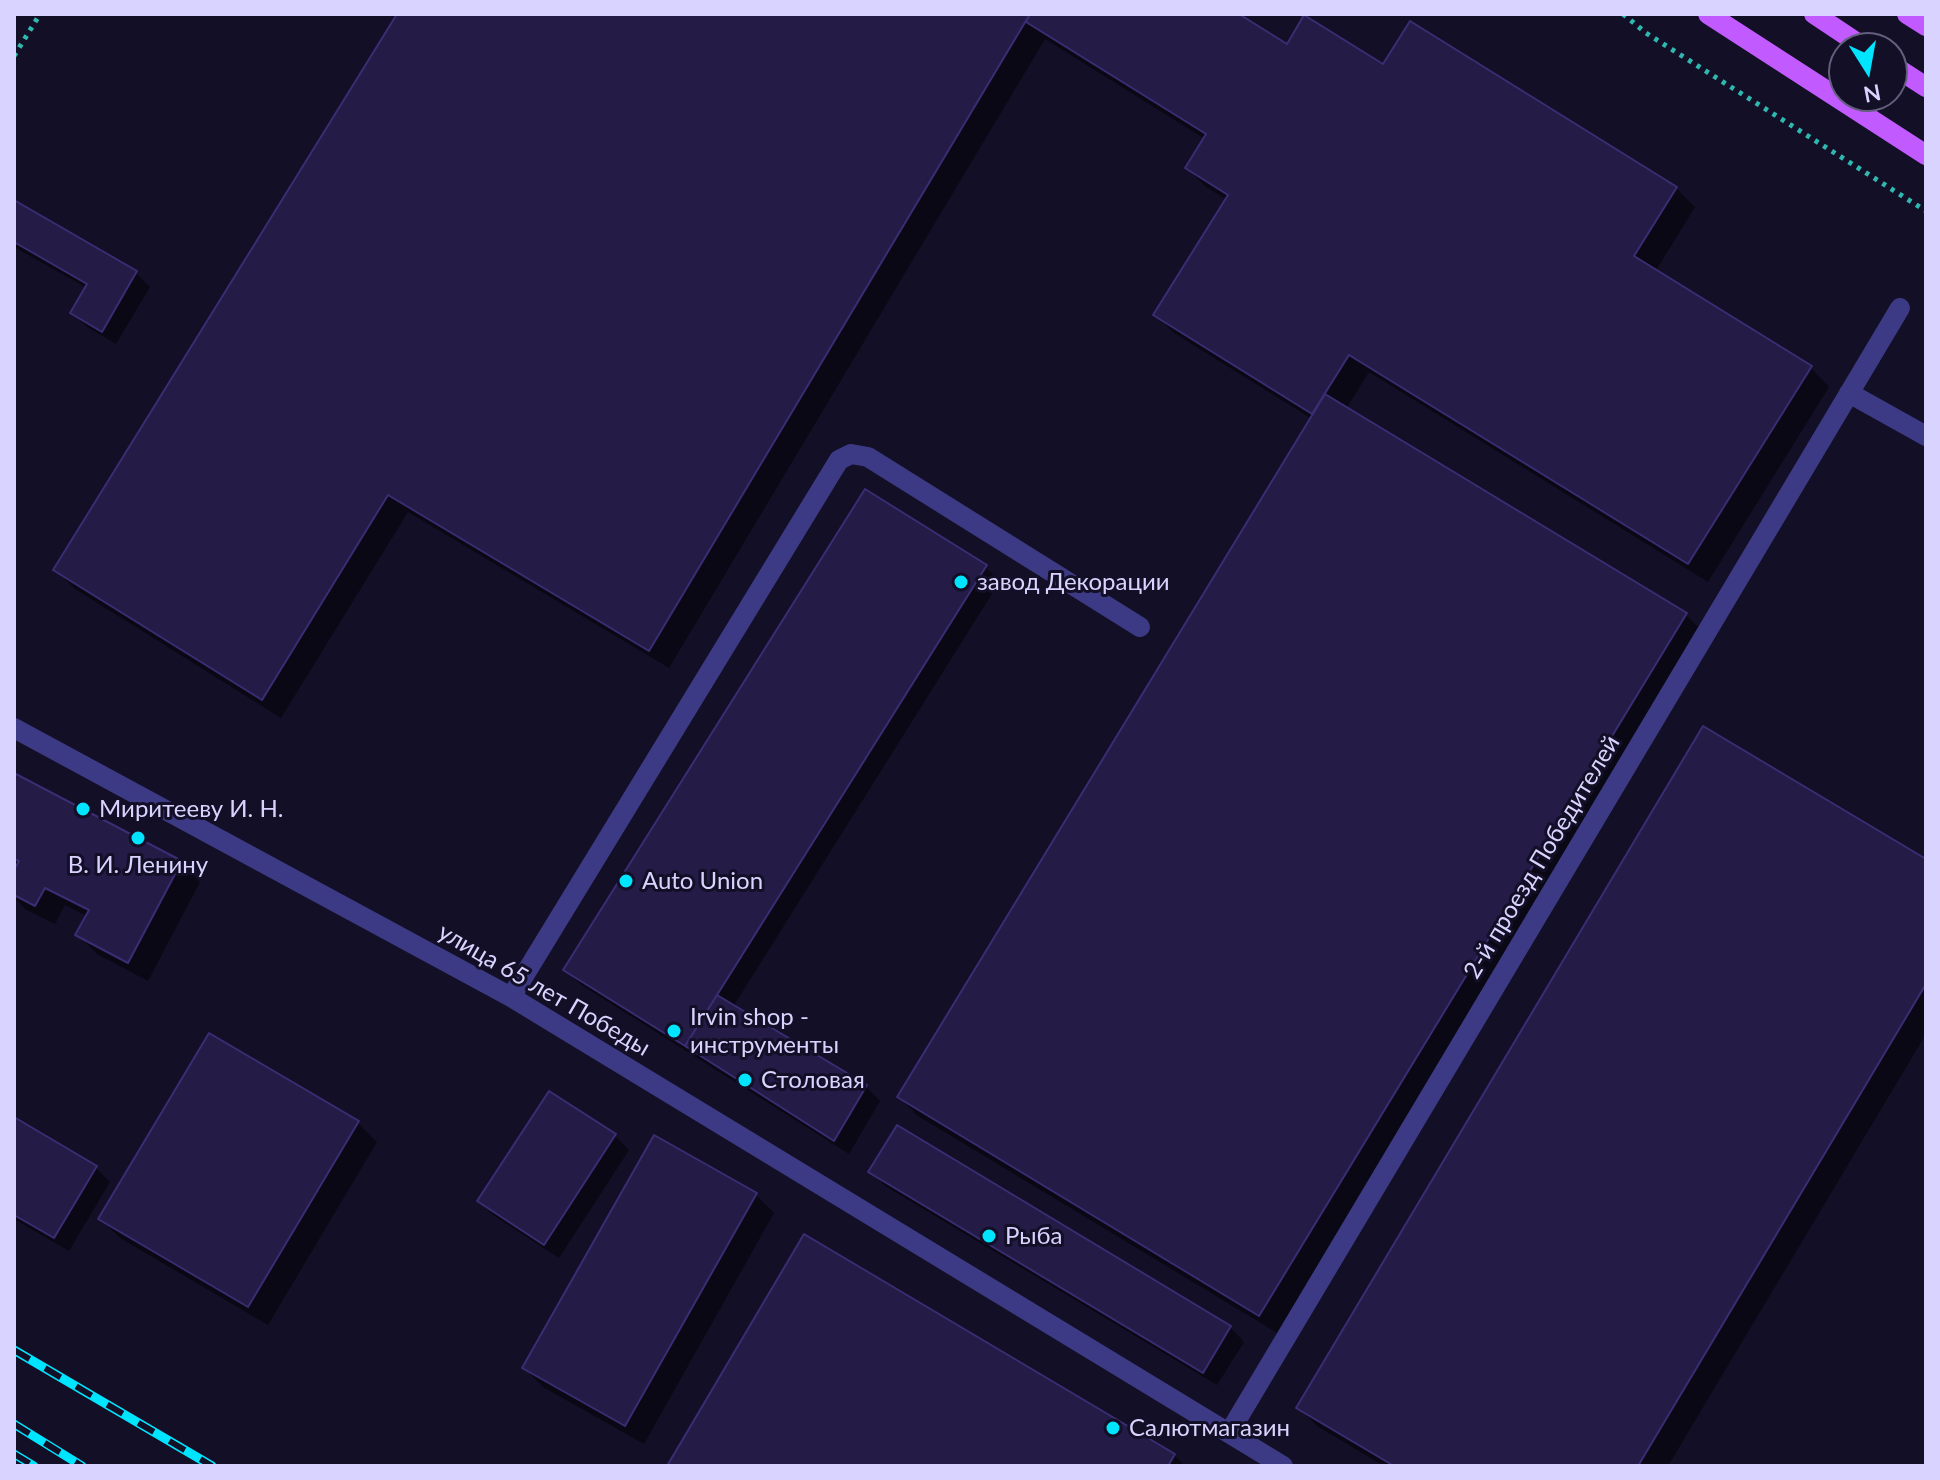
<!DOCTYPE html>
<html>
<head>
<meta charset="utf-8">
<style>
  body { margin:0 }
  #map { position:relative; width:1940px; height:1480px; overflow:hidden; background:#130f26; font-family:Lato,sans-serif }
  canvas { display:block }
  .frame { position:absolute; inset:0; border:16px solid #d9d4ff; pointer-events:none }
  .north { position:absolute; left:1828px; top:32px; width:80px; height:80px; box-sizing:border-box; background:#130f26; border:2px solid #625e7d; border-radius:50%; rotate:169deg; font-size:22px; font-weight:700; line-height:32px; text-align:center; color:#d9d4ff }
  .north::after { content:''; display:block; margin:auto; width:28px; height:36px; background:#00e5ff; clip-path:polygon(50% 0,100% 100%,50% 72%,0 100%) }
</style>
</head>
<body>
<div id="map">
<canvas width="1940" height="1480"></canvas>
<div class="frame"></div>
<div class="north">N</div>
</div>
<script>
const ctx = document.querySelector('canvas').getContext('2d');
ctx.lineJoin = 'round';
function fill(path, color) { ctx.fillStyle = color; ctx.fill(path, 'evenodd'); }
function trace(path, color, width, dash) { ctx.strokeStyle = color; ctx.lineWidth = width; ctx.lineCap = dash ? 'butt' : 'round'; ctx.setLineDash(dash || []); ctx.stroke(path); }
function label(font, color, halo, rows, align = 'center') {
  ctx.font = font + ' Lato,sans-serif'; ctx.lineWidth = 6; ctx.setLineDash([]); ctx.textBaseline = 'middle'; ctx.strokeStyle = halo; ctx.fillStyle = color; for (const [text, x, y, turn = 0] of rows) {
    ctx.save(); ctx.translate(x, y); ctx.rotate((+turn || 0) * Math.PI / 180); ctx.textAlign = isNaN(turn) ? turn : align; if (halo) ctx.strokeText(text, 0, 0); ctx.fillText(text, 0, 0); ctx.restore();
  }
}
fill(new Path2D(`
  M400,14H1235L1287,46L1384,67L1676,188L1695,207L1655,272L1811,368L1829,387L1708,582L1369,372L1346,409L1685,614L1704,633L1279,1334L918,1116L899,1097L1312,419L1174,333L1155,314L1227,200L1206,187L1187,168L1205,139L1045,39L669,668L408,512L281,718L75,589L56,570Z
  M14,203L136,273L150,287L116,344L87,327L72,313L87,288L14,247Z
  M985,567L1000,581L733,1007L866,1087L880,1101L849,1154L580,984L566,970Z
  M14,776L181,863L200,882L148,981L97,954L78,935L88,917L65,905L55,924L25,909L14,897V875L18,868L14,866Z
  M1926,861V1034L1668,1466H1384L1317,1426L1298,1407Z
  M549,1093L615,1136L629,1150L559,1258L493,1215L479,1201Z
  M14,1119L96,1168L110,1182L69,1251L14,1219Z
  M358,1123L377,1142L268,1325L120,1238L101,1219Z
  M871,1171L1230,1327L1244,1342L1217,1385L885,1186Z
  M755,1194L774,1213L644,1444L543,1387L524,1368Z
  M1174,1455L1185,1466H669Z`), '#0007');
const building = new Path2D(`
  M397,14H1030L649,651L388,495L262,700L53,570Z
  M1030,14H1239L1287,44L1304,15L1383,64L1410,21L1677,187L1634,256L1812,366L1688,564L1349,355L1312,414L1153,315L1228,195L1185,168L1206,134L1026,22Z
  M14,200L137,271L102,332L70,313L87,284L14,242Z
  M1325,394L1687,613L1259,1316L897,1097Z
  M865,489L987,565L685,1046L563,970Z
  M1703,726L1926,859V984L1638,1466H1394L1296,1408Z
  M14,773L182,861L128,963L75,935L89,910L45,888L35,906L14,895V870L19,861L14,859Z
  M717,995L867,1085L834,1141L685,1046Z
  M209,1033L359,1121L248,1307L98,1219Z
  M549,1091L616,1134L544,1245L477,1201Z
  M14,1117L97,1166L54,1238L14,1215Z
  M897,1125L1231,1326L1203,1373L868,1172Z
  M654,1135L757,1193L625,1426L522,1368Z
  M804,1234L1175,1454L1168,1466H667Z`);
fill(building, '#241b47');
trace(building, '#3b2d73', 2);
trace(new Path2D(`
  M1623,14L1646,33L1926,211
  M14,56L40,14`), '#2fb8b0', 5, [4, 6]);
trace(new Path2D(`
  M1849,393L1926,436
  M14,728L511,997L1283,1466
  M511,997L839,460L851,454L868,457L1140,627
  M1229,1433L1900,308`), '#3d3a85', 20);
trace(new Path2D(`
  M1708,14L1926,155
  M1814,14L1865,48
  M1907,14L1926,26
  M1892,65L1926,87`), '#c25bff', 20);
const rail = new Path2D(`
  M14,1350L212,1466
  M14,1424L82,1466
  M14,1454L34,1466`);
trace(rail, '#00e5ff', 9);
trace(rail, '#130f26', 6, [18]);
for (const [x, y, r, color] of [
  [961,582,8,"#00e5ff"],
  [83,809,8,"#00e5ff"],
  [138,838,8,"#00e5ff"],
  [626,881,8,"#00e5ff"],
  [674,1031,8,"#00e5ff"],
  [745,1080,8,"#00e5ff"],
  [989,1236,8,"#00e5ff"],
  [1113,1428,8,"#00e5ff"]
]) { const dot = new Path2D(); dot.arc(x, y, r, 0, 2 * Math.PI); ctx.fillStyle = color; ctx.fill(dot); trace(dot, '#130f26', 3); }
label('24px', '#d9d4ff', '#130f26', [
  ["завод Декорации",977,582],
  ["Миритееву И. Н.",99,809],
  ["В. И. Ленину",138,865,"center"],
  ["Auto Union",642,881],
  ["Irvin shop -",690,1017],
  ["инструменты",690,1045],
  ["Столовая",761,1080],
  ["Рыба",1005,1236],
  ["Салютмагазин",1129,1428]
], 'left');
label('24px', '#d9d4ff', '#130f26', [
  ["2-й проезд Победителей",1542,857,-59],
  ["улица 65 лет Победы",544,990,30]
]);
</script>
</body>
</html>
